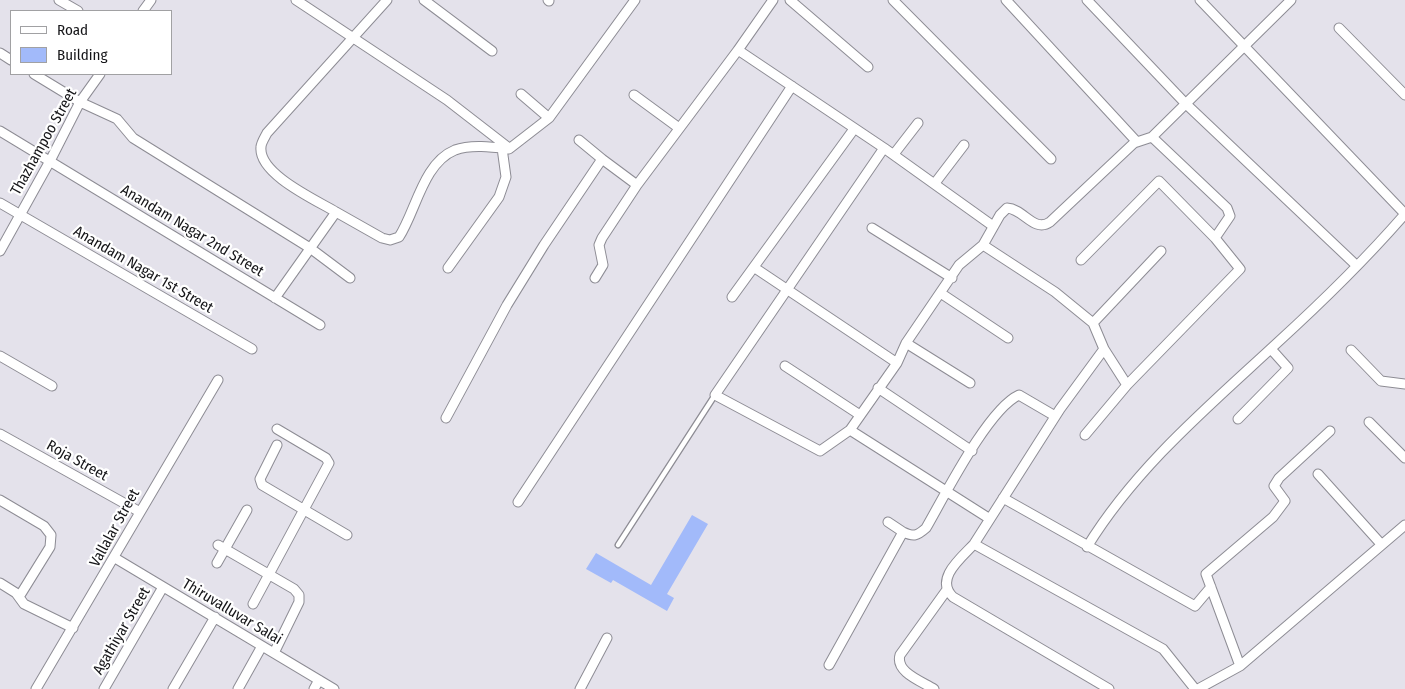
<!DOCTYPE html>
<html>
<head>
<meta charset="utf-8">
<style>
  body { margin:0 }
  #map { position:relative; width:1405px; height:689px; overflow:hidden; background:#e4e2eb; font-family:"Fira Sans Condensed",sans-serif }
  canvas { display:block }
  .legend { position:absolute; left:10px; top:10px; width:162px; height:65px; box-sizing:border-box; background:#fff; border:1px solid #a1a1a3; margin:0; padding:6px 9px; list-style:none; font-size:15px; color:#151518 }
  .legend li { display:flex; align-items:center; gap:10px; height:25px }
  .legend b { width:25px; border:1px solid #a1a1a3 }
</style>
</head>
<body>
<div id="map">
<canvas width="1405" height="689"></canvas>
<ul class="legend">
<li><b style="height:6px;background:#fff"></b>Road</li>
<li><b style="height:14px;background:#a2bafa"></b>Building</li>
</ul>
</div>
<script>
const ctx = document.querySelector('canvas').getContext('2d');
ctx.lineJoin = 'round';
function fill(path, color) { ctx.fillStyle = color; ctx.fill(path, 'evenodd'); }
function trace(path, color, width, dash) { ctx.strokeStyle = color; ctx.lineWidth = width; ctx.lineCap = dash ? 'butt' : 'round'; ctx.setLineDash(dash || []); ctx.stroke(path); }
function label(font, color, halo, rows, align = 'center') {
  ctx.font = font + ' "Fira Sans Condensed",sans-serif'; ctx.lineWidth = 4.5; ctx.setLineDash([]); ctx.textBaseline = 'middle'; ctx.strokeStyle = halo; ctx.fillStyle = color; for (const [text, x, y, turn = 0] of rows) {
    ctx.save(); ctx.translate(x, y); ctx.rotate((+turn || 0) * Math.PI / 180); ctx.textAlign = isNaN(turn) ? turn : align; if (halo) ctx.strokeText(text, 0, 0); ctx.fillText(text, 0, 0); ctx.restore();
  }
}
fill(new Path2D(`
  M692,515L708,524L667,594L674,598L667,611L613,580L611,583L586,569L596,553L651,585Z`), '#a2bafa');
const service = new Path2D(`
  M618,545L715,395`);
const minor = new Path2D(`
  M59,0L78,11
  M296,0L447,100L509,148
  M424,0L492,51
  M548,0L549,1
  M790,0L868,67
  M893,0L1051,159
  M1006,0L1137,142
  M1087,0L1185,103L1357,266
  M1200,0L1405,214
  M143,11L151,0
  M1339,28L1405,95
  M738,50L773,0
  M0,53L11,60
  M34,74L80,102L117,119L133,138L310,248L350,278
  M521,94L549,118
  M634,95L679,128
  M0,131L320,325
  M1152,137L1227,208L1230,216L1215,238
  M579,140L602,159
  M884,148L715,395L820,451L850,430L897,363L906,343L959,265L983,245
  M894,154L918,123
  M935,183L964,145
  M0,203L252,349
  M336,212C316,200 258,174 261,147C261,143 265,137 267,133L387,0
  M872,228L952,278
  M0,251L50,161L80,102L100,74
  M1081,260L1159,181L1215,238L1240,269L1127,385L1085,435
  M448,268L499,197L506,177L502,148
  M755,268L897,363
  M595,278L603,265L599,245L602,238L637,185
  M942,294L1008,338
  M732,297L854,129
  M275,298L336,212L382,238L390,240L399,237C416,211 423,163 455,150C471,144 493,147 509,149L549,118L635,0
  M1093,323L1161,251
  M906,343L970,383
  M1104,349L1060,409L974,544L1163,649L1195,689
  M1351,350L1381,381L1405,384
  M0,356L52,386
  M785,366L860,415
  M1127,385L1104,349L1093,323L1055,292L983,245L1000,215L1007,208C1024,209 1034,233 1050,222L1134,143L1152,137L1291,0
  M878,388L972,451
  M446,418L507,305L544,245L602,159L637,185L738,50L884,148L993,226
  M1238,419L1288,368L1271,349
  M1369,422L1405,458
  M850,430L990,519
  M0,434L140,512
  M277,445L260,479L262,485L347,535
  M1318,474L1381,544
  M1003,498L1195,606L1211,587
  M0,500L44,526L51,535L50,547L19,597
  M518,502L792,86
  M888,522L903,532
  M974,544C961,558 934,579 953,597L1109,689
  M218,545L294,589L299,595V602L274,653
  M1087,547C1136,467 1209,406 1277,343C1322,302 1365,260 1405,214
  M115,558L334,689
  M217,563L247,510
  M0,583L16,593L24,604L73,628
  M253,604L329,463L326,458L277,429
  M829,665L903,532C914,537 917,536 926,528C944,497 988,409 1019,395L1055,416
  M1240,666L1206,574L1273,517L1285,501L1274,486L1279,478L1330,431
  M36,689L218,380
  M104,689L163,587
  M173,689L215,617
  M238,689L262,646
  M314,689L319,680
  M580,689L607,638
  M934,689C921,681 895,672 900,655L946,591
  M1198,689L1240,666L1405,525`);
trace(service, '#8d8c94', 7);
trace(minor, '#8d8c94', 11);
trace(service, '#fff', 4.5);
trace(minor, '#fff', 9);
label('15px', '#151518', '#fff', [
  ["Thazhampoo Street",44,142,-61],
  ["Anandam Nagar 2nd Street",192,231,31],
  ["Anandam Nagar 1st Street",143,270,30],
  ["Roja Street",77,461,29],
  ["Vallalar Street",115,528,-61],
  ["Thiruvalluvar Salai",232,612,31],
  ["Agathiyar Street",122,631,-60]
]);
</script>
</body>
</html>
